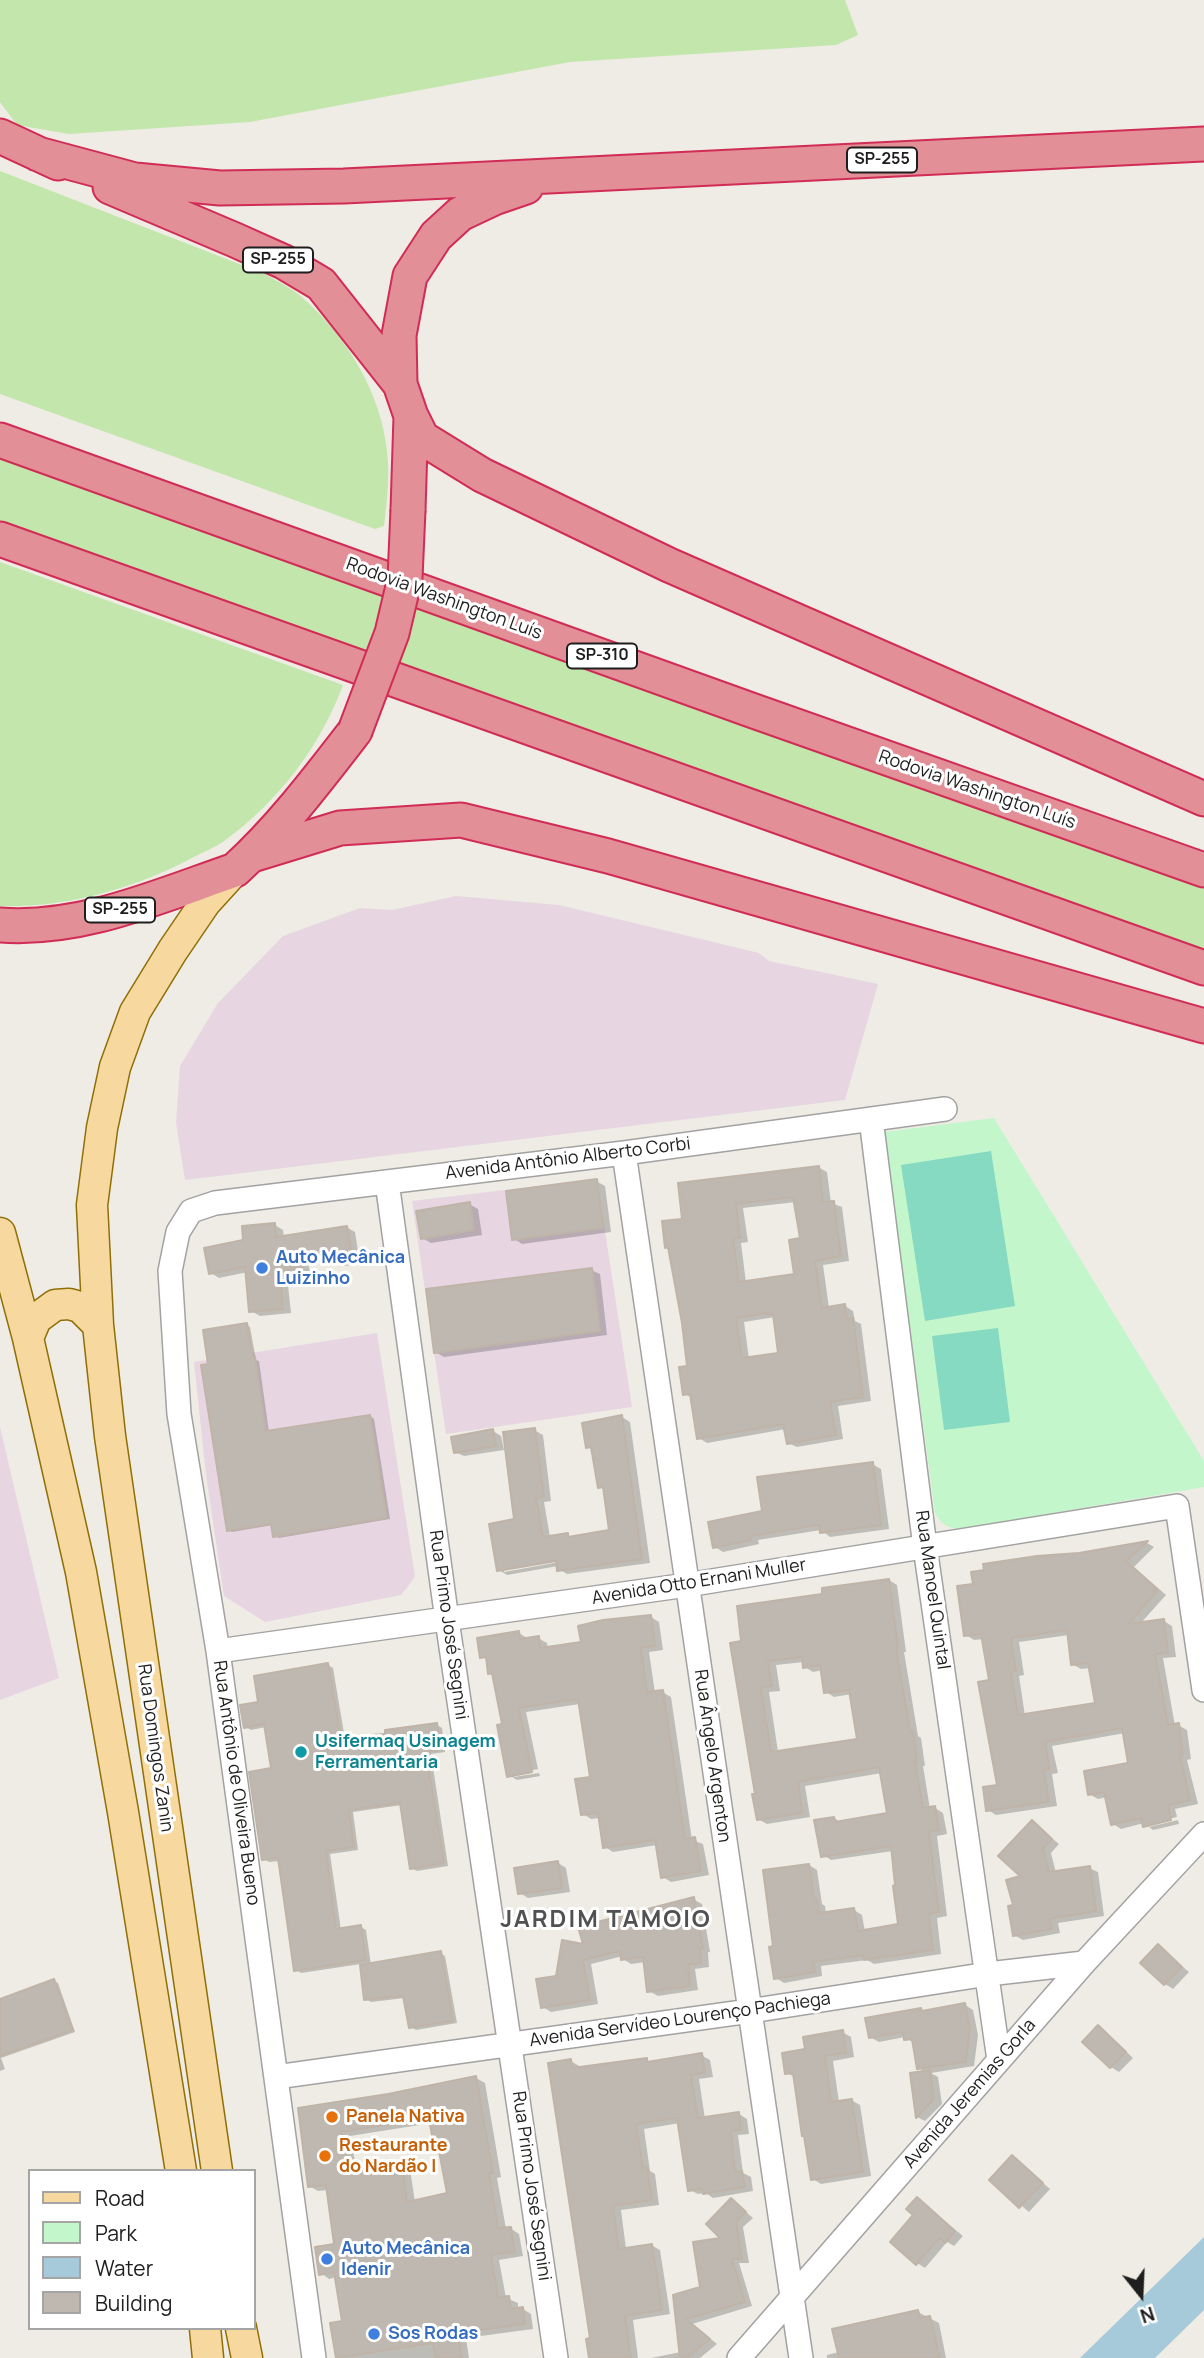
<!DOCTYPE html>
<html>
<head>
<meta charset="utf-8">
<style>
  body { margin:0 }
  #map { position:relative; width:1204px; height:2358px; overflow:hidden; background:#eeece4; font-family:Manrope,sans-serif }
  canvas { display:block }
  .legend { position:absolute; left:28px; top:2169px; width:228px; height:161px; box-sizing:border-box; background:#fff; border:2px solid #a5a5a5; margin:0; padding:9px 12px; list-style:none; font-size:21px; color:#1e1e1e }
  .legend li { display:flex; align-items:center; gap:14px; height:35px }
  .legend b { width:35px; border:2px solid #a5a5a5 }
  .north { position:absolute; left:1106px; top:2260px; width:70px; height:70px; -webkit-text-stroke:5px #fff; paint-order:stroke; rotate:162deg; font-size:19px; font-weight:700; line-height:28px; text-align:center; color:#1e1e1e }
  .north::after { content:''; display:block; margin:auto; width:24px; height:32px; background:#1e1e1e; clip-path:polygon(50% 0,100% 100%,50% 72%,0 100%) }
</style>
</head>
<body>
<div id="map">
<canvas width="1204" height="2358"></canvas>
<ul class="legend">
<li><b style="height:9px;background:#f7d9a0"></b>Road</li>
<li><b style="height:19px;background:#c3f7cb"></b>Park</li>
<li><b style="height:19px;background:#a6cada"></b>Water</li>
<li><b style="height:19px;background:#bfb8b1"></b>Building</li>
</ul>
<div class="north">N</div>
</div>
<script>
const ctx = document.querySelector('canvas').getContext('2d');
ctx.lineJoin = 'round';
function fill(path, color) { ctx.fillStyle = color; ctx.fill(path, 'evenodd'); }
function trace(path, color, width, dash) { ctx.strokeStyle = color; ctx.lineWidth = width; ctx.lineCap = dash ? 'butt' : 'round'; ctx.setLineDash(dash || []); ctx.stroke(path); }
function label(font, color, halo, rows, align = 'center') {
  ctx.font = font + ' Manrope,sans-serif'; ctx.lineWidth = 6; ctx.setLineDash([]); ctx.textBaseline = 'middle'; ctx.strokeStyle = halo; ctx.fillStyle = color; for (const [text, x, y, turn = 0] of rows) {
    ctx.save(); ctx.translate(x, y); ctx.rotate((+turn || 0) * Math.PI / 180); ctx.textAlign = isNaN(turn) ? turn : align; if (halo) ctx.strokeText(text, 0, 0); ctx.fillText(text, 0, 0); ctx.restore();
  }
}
fill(new Path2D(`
  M456,896L559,905L759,953L769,961L878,984L845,1100L185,1180L176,1123L180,1066L218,1003L283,936L360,908L392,910Z
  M597,1179L632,1407L446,1434L412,1201Z
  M377,1333L415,1577L401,1595L265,1622L224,1596L206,1475L194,1362Z
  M0,1427L59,1678L0,1700Z`), '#e7d6e2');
fill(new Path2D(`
  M0,0H845L858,35L836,45L570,62L250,122L69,134L17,125L0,102Z
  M0,171L265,274C278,282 294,289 305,300C347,337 382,395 387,452C390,477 387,501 384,526L375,529L0,394Z
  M0,455L1204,883V957L0,525Z
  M0,562L343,685C320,747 278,802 224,841C216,847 205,851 196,856C136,888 68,908 0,906Z`), '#c3e6ac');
fill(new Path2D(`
  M994,1118L1204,1461V1487L961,1529C948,1529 941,1524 935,1513L884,1132Z`), '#c3f7cb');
fill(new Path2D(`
  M991,1151L1015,1306L925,1321L901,1165Z
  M998,1328L1010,1422L944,1430L932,1336Z`), '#85dac1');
fill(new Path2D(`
  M1204,2237V2310L1155,2358H1080Z`), '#a6cada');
fill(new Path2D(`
  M818,1167L827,1172L831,1203L842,1207L849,1261L823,1265L829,1308L845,1306L853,1311L855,1321L861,1324L871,1401L838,1406L843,1439L797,1447L788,1443L786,1429L707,1443L699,1438L692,1398L685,1394L689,1367L683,1323L670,1249L666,1247L684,1220ZM796,1202L802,1240L796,1276L746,1283L741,1243L748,1242L743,1208ZM775,1317L780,1355L749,1359L744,1322Z
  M596,1181L605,1186L611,1232L522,1244L514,1239Z
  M469,1204L478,1209L482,1235L431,1243L422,1238Z
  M275,1225L283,1230L284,1238L346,1227L355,1232L360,1264L345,1266L336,1259L308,1264L310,1271L287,1276L291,1313L260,1316L251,1311L248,1272L219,1278L211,1273L245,1241Z
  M591,1270L600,1274L607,1335L444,1357L435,1352Z
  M247,1325L250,1327L256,1360L259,1361L269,1432L370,1416L374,1419L390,1519L279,1538L275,1536L273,1525L232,1532L228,1529L210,1366Z
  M622,1417L630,1422L650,1563L567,1574L559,1569L558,1566L507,1575L499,1570L516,1521L534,1430L543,1435L551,1501L544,1502L550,1537L568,1535L573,1538L611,1532L605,1490L600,1487L594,1450L588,1447ZM564,1558L565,1561L504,1572V1568Z
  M493,1431L501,1436L504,1450L464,1456L455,1452Z
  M872,1464L881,1469L889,1529L830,1537L821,1530L758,1540L759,1544L723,1552L715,1547L764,1512Z
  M1147,1543L1154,1547L1134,1567L1166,1595L1140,1624L1164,1621L1172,1626L1176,1657L1163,1658L1175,1726L1178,1725L1187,1730L1191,1759L1187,1760L1198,1804L1175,1809L1177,1817L1149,1823V1827L1178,1820L1179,1824L1153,1830L1144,1823L1121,1829L1113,1824L1107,1797L1098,1799L1089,1794L1129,1765L1125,1733L1052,1746L1058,1773L1052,1774L1057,1806L996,1815L988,1810L999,1787L991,1681L984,1639L974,1640L966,1635L1079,1555ZM1069,1635L1072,1664L1081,1669L1090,1668L1097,1705L1025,1716L1019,1676L1024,1675L1019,1642Z
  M889,1580L897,1585L906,1652H904L918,1736L921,1738L925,1766H923L930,1809L935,1808L943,1813L947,1834L937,1836L947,1916L937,1918L941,1954L874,1964L867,1960L821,1966L822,1976L784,1983L776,1978L775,1948L809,1865L817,1870L822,1904L825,1906L826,1914L854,1910L862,1915L865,1932L900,1926L893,1851L831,1860L823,1855L834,1818L842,1823L889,1815L882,1773L805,1786L810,1817L767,1824L758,1819L743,1642L824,1595ZM804,1662L805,1667L813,1672L823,1670L826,1692L834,1697L852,1694L859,1741L778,1752L769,1692L780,1691L776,1665Z
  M651,1617L659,1622L663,1650L649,1652L655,1693L662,1692L671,1697L692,1840L703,1844L709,1875L671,1882L663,1877L657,1845L613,1852L605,1847L600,1818L591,1819L583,1814L592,1778L580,1704L526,1712L538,1769L514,1774V1777L539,1773L540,1776L517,1780L509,1775L504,1725L495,1675L490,1673L488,1660L481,1656L519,1633L527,1638H538L547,1643L548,1649L583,1644Z
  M328,1665L333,1668L345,1739L387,1736L437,1725L442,1728L445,1752L431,1754L448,1866L417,1871L411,1868L402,1805L353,1812L358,1850L330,1854L341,1930L361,1927L366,1930L371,1965L440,1953L445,1956L457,2023L416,2030L411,2027L405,1998L371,2002L366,1999L361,1964L301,1973L296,1970L280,1861L269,1862L264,1859L273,1770L266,1727L251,1730L246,1727L260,1704Z
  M1032,1822L1059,1844L1051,1853L1056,1873L1089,1868L1098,1872L1104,1916L1058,1923L1060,1933L1023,1940L1014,1935L1015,1906L1024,1877Z
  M558,1863L566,1868L570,1892L528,1898L520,1893Z
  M693,1899L702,1904L710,1952H708L709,1967L695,1969L698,1990L658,1996L649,1991L646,1962L631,1964L623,1959V1956L591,1964L598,2004L551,2012L543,2007L558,1977L585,1946Z
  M1158,1946L1189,1972L1173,1989L1165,1984Z
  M54,1981L58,1983L75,2032L1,2058L5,2069L0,2071V2001Z
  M965,2005L973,2010L978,2035L974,2066L931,2073L938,2077L942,2104L925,2121L917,2117L912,2074L926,2072L918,2068L915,2044L905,2037L879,2042L870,2037L921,2010L925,2012Z
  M1098,2027L1106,2032L1133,2058L1119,2072L1111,2067Z
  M842,2032L851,2037L854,2057L833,2061L839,2102L851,2100L860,2105L871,2176L821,2184L813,2179L796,2078L787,2073L807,2050Z
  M701,2055L710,2060L713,2077L699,2079L705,2119L739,2114L747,2119L749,2134L738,2135L743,2173L751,2177L753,2191L713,2198L706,2193L698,2194L690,2190L680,2123L644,2129L650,2171L655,2174L659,2205L621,2210L626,2249L651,2245L660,2250L670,2314L633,2320L638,2358H591L592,2340L571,2061L579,2066L580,2069L646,2060L652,2063Z
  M476,2078L485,2083L501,2177L497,2178L506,2229L510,2228L519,2234L523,2256L499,2260L506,2298L518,2303V2310L523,2309L531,2314L533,2329L466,2338L469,2358H338L332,2324L344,2322L337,2277L329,2279L321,2273L336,2245L328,2190L318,2191L309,2186L300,2109L389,2096ZM432,2123L435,2146L441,2149L449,2194L415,2202L410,2169L401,2164L357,2171L350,2136Z
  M1013,2157L1050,2189L1029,2212L991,2180Z
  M917,2199L963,2236L954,2246L947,2242L925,2268L917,2263Z
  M732,2200L753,2218L743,2227L749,2263H739L752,2306L692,2324L717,2344L700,2358H651L681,2352L675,2296L702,2288L724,2239Z
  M918,2312L939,2323L946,2358H827V2355L839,2352Z`), '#0003');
const building = new Path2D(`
  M819,1166L823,1202L834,1201L841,1256L815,1261L822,1308L845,1304L847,1319L853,1318L863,1397L830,1402L836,1435L787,1444L783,1424L697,1439L690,1394L683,1395L679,1367L687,1366L682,1323L668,1247L665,1248L662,1221L682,1219L678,1183ZM793,1197L800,1238L789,1240L794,1274L739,1282L733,1239L740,1238L736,1204ZM768,1313V1315L773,1314L778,1353L742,1358L736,1318Z
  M597,1179L603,1228L512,1240L506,1191Z
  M470,1202L474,1230L421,1239L416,1211Z
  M275,1223L276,1237L347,1226L353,1260L335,1262L333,1254L300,1260L302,1267L280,1272L283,1309L249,1312L245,1267L209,1274L204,1248L243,1240L242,1226Z
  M592,1268L600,1331L434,1353L426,1289Z
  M247,1323L253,1358L255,1357L266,1431L370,1415L387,1518L273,1537L271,1524L227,1531L201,1365L208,1364L203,1330Z
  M622,1415L642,1559L557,1571L556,1561L497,1571L489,1524L514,1519L503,1432L535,1428L544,1497L536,1498L543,1537L568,1533V1537L609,1530L603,1487L598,1488L591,1447L586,1448L582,1423Z
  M493,1429L496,1446L454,1453L451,1437Z
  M873,1462L881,1525L820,1533L819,1525L750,1536L751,1540L713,1548L708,1522L762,1511L757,1477Z
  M1148,1541L1126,1561L1158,1590L1128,1624L1164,1619L1168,1653L1155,1654L1168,1725L1179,1723L1183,1755L1180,1756L1190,1800L1168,1805L1171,1820L1143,1827L1141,1818L1111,1825L1104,1792L1088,1795L1084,1771L1128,1763L1122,1728L1045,1742L1050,1769L1044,1770L1049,1802L986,1811L983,1787L997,1785L978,1682L989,1680L981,1634L964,1636L957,1586L973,1584L971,1572L984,1570L983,1564L1037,1556L1079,1553ZM1067,1630L1071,1665L1088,1663L1095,1703L1018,1715L1011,1672L1016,1671L1011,1638Z
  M889,1579L898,1648H896L910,1731H913L917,1762H915L923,1808L935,1806L939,1830L929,1832L939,1912L929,1914L933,1950L864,1960L863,1955L813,1962L815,1972L774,1979L769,1947L773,1946L763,1870L809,1864L814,1899H817L819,1913L854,1908L858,1931L898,1924L893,1886L895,1885L891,1846L821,1857L814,1820L834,1817L835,1822L887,1813L879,1767L798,1782L802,1813L757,1820L752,1794H755L730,1643L741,1641L737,1606L822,1594V1588ZM802,1657L803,1668L820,1665L824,1693L849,1690L857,1739L771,1752L761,1688L772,1686L768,1661Z
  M651,1615L655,1646L641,1648L647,1692L663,1690L685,1839L695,1837L701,1871L661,1878L655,1840L603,1848L598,1813L581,1815L575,1779L590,1777L578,1699L519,1708L532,1772L507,1777L497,1725L502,1724L492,1673L488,1674L486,1657L480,1658L477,1638L519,1631L520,1639L539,1636L540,1648L581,1642L578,1626L603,1620Z
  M328,1663L341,1737L385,1734V1730L437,1723L441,1750L426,1752L444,1863L410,1869L400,1803L349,1810L354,1847L326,1851L336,1929L361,1925L366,1960L294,1971L278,1858L262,1860L249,1772L271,1768L264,1724L244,1728L240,1705L258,1702L254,1676Z
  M1032,1820L1052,1839L1043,1848L1049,1872L1090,1866L1096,1911L1050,1919L1052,1929L1013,1936L1008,1906L1013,1905L1006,1880L1020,1876L998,1856Z
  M558,1861L562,1888L518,1894L514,1868Z
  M694,1897L703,1948H700L701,1963L688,1965L690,1986L647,1992L643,1957L621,1960L620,1951L583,1960L590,2000L541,2008L536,1979L556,1976L562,1940L583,1944L578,1927Z
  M1158,1944L1182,1967L1164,1985L1140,1963Z
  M441,1951L453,2021L409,2028L403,1996L364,2000L360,1965Z
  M54,1979L73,2030L0,2056V1999Z
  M965,2003L970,2028L966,2062L917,2069L912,2039L904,2040L903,2032L869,2038L865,2018L921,2008L922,2011Z
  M1098,2025L1126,2052L1110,2068L1082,2042Z
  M843,2030L846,2053L825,2056L831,2102L852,2099L863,2172L811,2180L804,2136H802L793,2073L785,2074L782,2053L805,2049L803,2037Z
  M702,2053L705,2073L691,2075L698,2118L739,2112L741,2130L731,2131L735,2172L742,2171L745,2187L703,2194L702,2189L688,2191L677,2118L636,2124L643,2168L647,2167L652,2200L613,2206L619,2249L652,2244L662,2310L625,2316L631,2358H589L586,2339L590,2338L548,2063L571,2059L572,2068L647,2058V2062Z
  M930,2070L934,2099L916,2118L910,2073Z
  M476,2076L493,2173H489L498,2228L511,2227L515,2252L491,2255L498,2297L509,2296L511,2309L523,2307L525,2324L458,2333L462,2358H435L433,2343L336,2358L330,2323L342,2321L334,2272L319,2275L315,2247L334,2244L326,2185L308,2187L298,2108L388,2094ZM429,2118L434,2147L438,2146L447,2193L407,2202L402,2162L349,2170L342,2132Z
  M1012,2155L1043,2183L1019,2208L989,2180Z
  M917,2197L955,2231L945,2243L939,2238L916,2265L890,2242L913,2215L906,2209Z
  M731,2198L746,2212L736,2222L742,2259H732L745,2302L686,2319L710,2339L687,2358H680L673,2295L700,2287L693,2242L720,2238L706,2224Z
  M918,2310L920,2318L930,2316L940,2358H839L832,2329Z`);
fill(building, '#bfb8b1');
trace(building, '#bfb4a7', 2);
const minor = new Path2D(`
  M871,1119L925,1547L999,2060
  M624,1153L801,2358
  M387,1182L447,1620L556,2358
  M218,1651L687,1585L1177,1506L1204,1690
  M276,2077L750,2011L988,1974L1084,1963
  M314,2358L218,1651L179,1414L170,1271L178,1232L191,1211L215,1203L624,1153L945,1109
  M739,2358L1084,1963L1204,1834`);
const major = new Path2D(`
  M0,1233L28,1338L81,1572L123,1812L181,2171
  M28,1338L36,1319L55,1305L69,1304L80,1307L98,1325
  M217,2171L110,1436L98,1325L92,1205L102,1128L115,1067L135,1012L173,950L205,903L235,870
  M205,2328L208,2358
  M241,2328L247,2358`);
const highway = new Path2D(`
  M0,136L58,163
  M38,154L135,180L220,188L344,186L1204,144
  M110,187L235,240L284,262L321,284L400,384L411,416L408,510
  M400,384L399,335L410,276L436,236L460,214L494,198L526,187
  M411,416L422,438L482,475L669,565L1204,799
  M0,440L751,710L1204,870
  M0,539L1204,968
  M252,855L340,828L461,820L608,856L1204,1026
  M0,925C82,931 159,896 235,870C280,829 318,779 355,731`);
trace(minor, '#a2a2a2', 26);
trace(major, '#906f07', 33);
trace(highway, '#d12c56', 37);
trace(minor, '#fff', 23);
trace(major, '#f7d9a0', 30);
trace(highway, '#e28f97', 33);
const highwayBridge = new Path2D(`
  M355,731L392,633L405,578L408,510`);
trace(highwayBridge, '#d12c56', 37, []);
trace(highwayBridge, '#e28f97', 33);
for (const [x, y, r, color] of [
  [262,1268,7,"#3f7fe0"],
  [301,1752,7,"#0f9aa8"],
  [332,2117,7,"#e8710a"],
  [325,2156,7,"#e8710a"],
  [327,2259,7,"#3f7fe0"],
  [374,2334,7,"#3f7fe0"]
]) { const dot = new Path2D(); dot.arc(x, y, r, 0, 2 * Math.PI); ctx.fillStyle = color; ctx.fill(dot); trace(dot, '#fff', 2.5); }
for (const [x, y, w] of [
  [882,160,70],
  [278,260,70],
  [602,656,70],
  [120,910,70]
]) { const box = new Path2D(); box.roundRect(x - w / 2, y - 12.5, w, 25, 5); ctx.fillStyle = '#fff'; ctx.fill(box); trace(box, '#1e1e1e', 2); }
label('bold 16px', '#1e1e1e', null, [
  ["SP-255",882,160],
  ["SP-255",278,260],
  ["SP-310",602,656],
  ["SP-255",120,910]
]);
label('18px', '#1e1e1e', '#fff', [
  ["Rodovia Washington Luís",444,599,20],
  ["Rodovia Washington Luís",977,790,19],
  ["Avenida Antônio Alberto Corbi",568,1159,-7],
  ["Avenida Otto Ernani Muller",699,1582,-9],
  ["Rua Manoel Quintal",932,1590,82],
  ["Rua Primo José Segnini",448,1625,82],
  ["Rua Domingos Zanin",155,1748,82],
  ["Rua Ângelo Argenton",712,1756,82],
  ["Rua Antônio de Oliveira Bueno",236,1783,82],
  ["Avenida Servídeo Lourenço Pachiega",680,2020,-8],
  ["Avenida Jeremias Gorla",970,2094,-49],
  ["Rua Primo José Segnini",531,2186,82]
]);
label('bold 18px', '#366cbe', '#fff', [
  ["Auto Mecânica",276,1258],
  ["Luizinho",276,1279],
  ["Auto Mecânica",341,2249],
  ["Idenir",341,2270],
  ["Sos Rodas",388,2334]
], 'left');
label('bold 18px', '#0d838f', '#fff', [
  ["Usifermaq Usinagem",315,1742],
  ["Ferramentaria",315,1763]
], 'left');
label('bold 18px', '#c56008', '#fff', [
  ["Panela Nativa",346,2117],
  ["Restaurante",339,2146],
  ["do Nardão I",339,2167]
], 'left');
ctx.letterSpacing = '2px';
label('bold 24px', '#515151', '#fff', [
  ["JARDIM TAMOIO",606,1920]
]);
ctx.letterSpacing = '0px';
</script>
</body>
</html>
